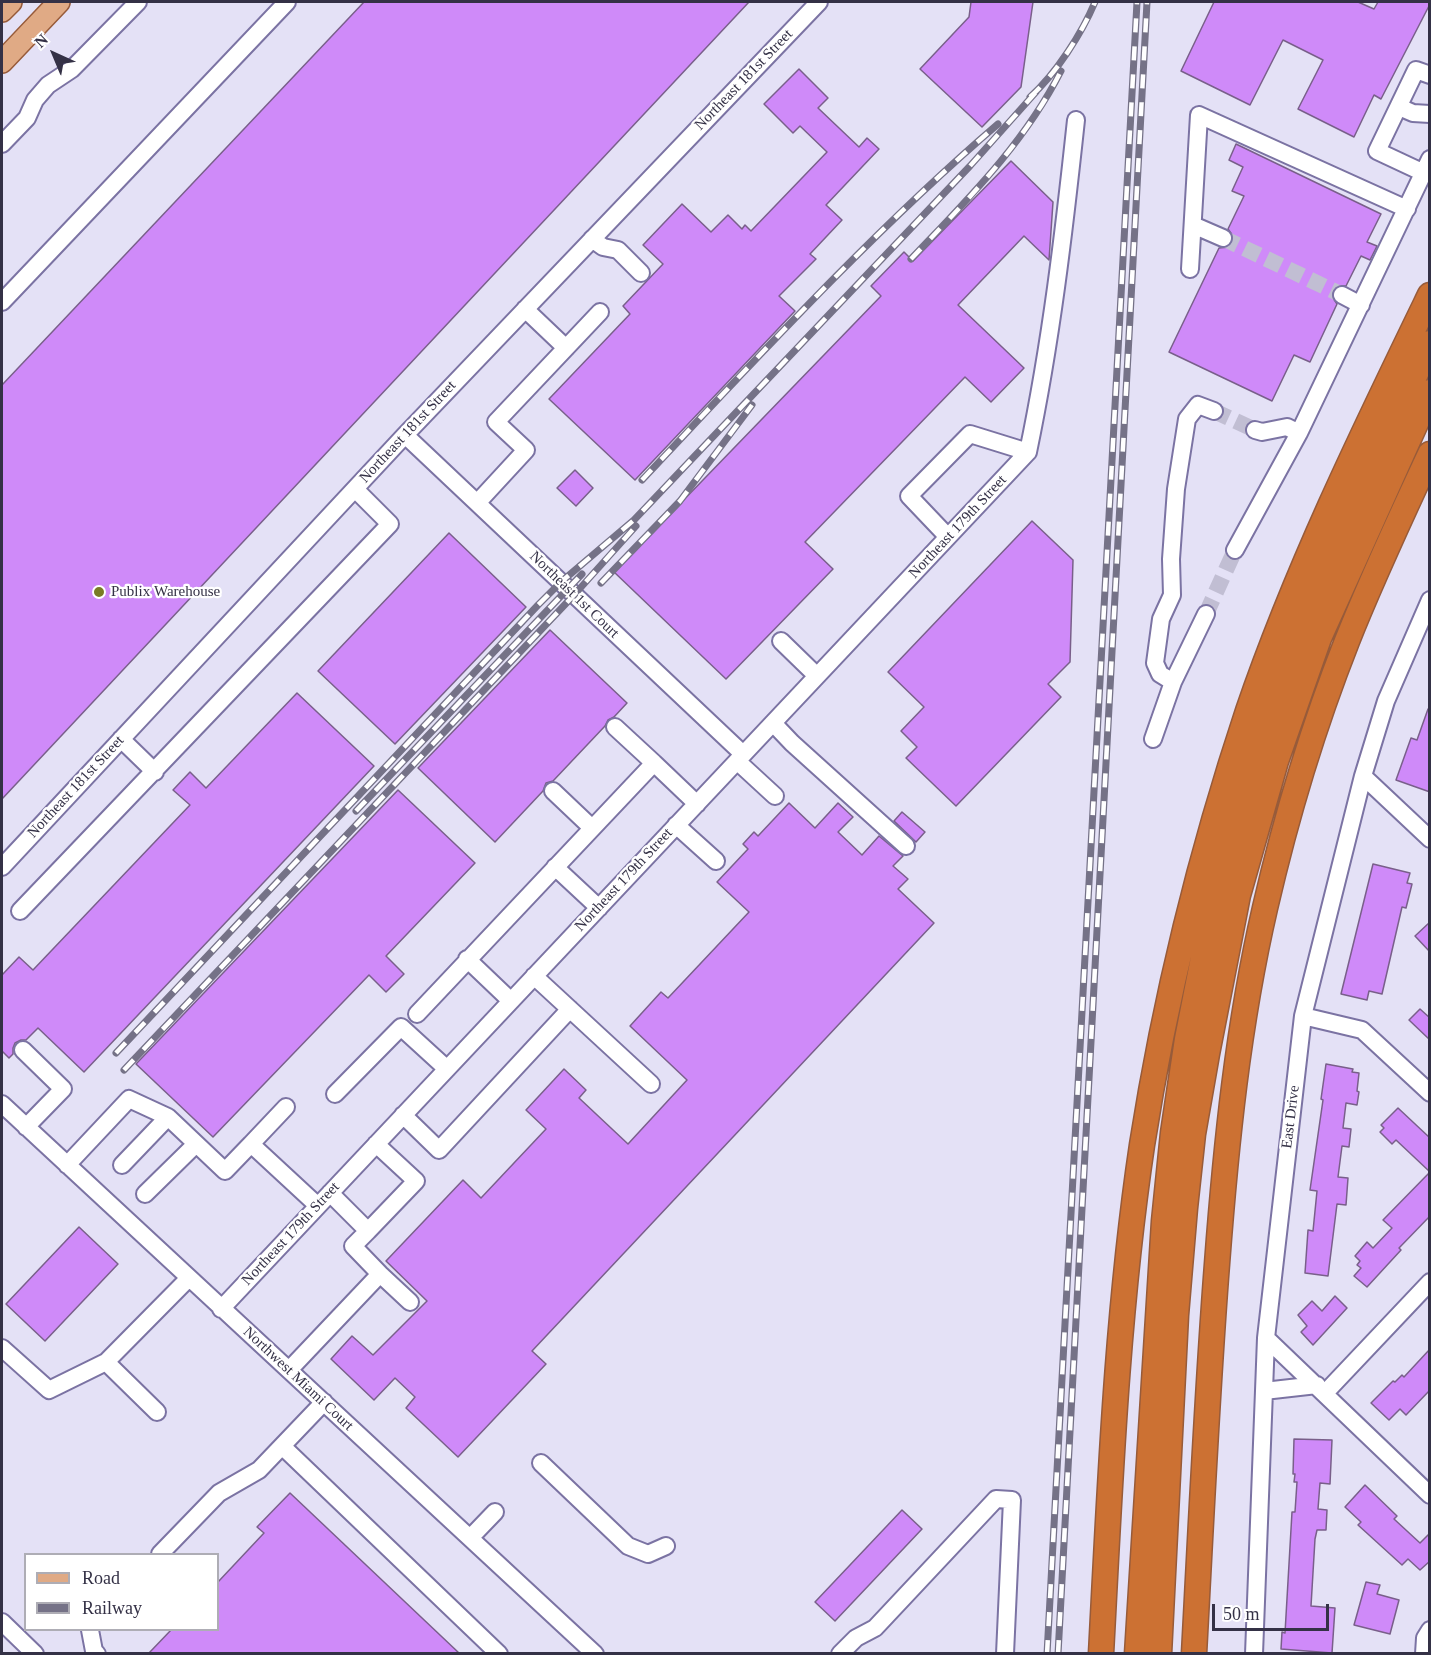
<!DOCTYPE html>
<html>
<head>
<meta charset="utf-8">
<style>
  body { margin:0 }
  #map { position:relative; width:1431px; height:1655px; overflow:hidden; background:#e4e1f6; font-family:Georgia,serif }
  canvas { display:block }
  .frame { position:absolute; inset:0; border:3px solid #343146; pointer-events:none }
  .legend { position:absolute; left:24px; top:1553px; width:195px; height:78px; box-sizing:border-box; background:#fff; border:2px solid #aeadb5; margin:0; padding:8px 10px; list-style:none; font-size:18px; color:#343146 }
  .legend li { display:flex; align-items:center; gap:12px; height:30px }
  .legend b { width:30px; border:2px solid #aeadb5 }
  .north { position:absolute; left:24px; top:24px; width:60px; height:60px; -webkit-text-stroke:4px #fff; paint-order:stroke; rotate:316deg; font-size:16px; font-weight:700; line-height:24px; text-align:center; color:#343146 }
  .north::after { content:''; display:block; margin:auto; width:21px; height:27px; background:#343146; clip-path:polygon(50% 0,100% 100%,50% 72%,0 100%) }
  .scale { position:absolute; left:1212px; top:1604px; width:117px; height:27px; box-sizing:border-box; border:3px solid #343146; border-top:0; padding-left:8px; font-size:18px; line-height:21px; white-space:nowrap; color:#343146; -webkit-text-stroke:4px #fff; paint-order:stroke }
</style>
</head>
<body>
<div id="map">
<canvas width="1431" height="1655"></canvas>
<div class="frame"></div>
<ul class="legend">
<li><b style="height:8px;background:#e0aa85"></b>Road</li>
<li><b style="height:8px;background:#757287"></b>Railway</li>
</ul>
<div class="north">N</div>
<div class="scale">50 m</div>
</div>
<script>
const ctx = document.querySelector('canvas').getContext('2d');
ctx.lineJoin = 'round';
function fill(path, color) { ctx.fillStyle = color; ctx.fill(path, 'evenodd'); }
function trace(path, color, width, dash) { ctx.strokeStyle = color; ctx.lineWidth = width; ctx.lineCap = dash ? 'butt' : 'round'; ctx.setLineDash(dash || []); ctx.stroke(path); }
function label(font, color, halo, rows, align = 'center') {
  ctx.font = font + ' Georgia,serif'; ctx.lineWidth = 4.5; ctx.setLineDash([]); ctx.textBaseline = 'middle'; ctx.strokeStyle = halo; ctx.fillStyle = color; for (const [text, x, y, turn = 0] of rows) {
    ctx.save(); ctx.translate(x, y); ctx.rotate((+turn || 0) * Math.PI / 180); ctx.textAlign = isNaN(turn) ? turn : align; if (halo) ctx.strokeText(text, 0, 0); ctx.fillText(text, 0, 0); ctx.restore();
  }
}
const building = new Path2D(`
  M364,2H749L2,799V385Z
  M971,2H1033L1021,87L982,127L920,69L969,17Z
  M1214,2H1358L1374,9L1378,2H1430V4L1381,99L1374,95L1354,137L1298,109L1323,60L1283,40L1250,105L1181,71Z
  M799,69L828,98L818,108L859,147L867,138L879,149L826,205L842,220L810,254L816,259L779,296L795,311L635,480L549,399L630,314L623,306L663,264L643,245L682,204L711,232L728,215L742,229L745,225L751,231L827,152L800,126L793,133L764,104Z
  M1236,144L1381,214L1367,242L1377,246L1370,260L1361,256L1346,286H1337L1333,290L1332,296L1337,304L1310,362L1294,355L1272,401L1169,352L1219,248L1229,247L1233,242V236L1228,229L1244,196L1232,191L1243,167L1229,160Z
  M1011,161L1053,202L1049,260L1024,236L958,305L1024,368L991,402L965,377L805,542L833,569L726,679L614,572L881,296L871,286L904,252L913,261Z
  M575,470L593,488L576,506L557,488Z
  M1032,521L1073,560L1070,662L1048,684L1061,697L956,806L906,758L917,747L901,731L924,707L888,672Z
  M449,533L526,607L395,744L318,671Z
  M550,630L627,703L614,717L608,720L605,726L553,781L546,783L543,791L495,842L418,768Z
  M297,693L374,766L84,1072L38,1028L26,1040H21L15,1043L13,1048V1054L9,1058L2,1051V975L19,957L33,970L190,805L173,790L190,772L206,788Z
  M1428,709L1430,710V792L1396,780L1411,738L1417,740Z
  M398,790L475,863L386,956L404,974L386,992L369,975L213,1137L136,1064Z
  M789,803L815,828L838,803L853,817L838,832L862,855L879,836L903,856L893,866L908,879L898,889L934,923L532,1351L546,1364L458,1457L406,1408L415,1397L395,1378L374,1400L331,1359L352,1336L373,1355L427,1301L386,1261L463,1180L481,1198L546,1129L526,1110L564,1069L586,1090L579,1098L628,1144L687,1080L630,1026L661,992L668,998L749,912L717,882L748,849L743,844L754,832L758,836Z
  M902,812L925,832L916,842L894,821Z
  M1373,864L1410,873L1407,883L1412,884L1406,908L1402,907L1382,994L1369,991L1367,1000L1341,994Z
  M1430,922V952L1415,936Z
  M1420,1009L1430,1018V1040L1409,1020Z
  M1326,1064L1353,1069L1352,1072L1359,1073L1357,1091L1359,1092L1357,1105L1346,1103L1343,1128L1351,1129L1349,1147L1342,1146L1338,1177L1348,1178L1346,1205L1337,1204L1328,1276L1305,1273L1308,1230L1313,1231L1317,1191L1310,1190L1323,1100L1321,1099Z
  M1398,1108L1430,1138V1172L1396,1140L1392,1144L1380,1132L1384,1128L1381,1125Z
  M1430,1172V1216L1399,1248L1401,1250L1367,1287L1354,1276L1361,1268L1357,1265L1360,1261L1355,1256L1367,1242L1373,1248L1392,1228L1383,1220Z
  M79,1227L118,1264L45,1341L6,1304Z
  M1335,1296L1347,1308L1313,1345L1301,1332L1307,1326L1298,1315L1312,1301L1322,1311Z
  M1430,1349V1390L1406,1415L1400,1409L1389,1420L1371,1403L1393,1381L1395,1382L1402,1375L1404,1377Z
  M1294,1439L1332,1440L1330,1484L1320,1483L1318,1509L1327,1510L1326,1530H1317L1315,1539L1311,1606L1335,1608L1332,1653L1281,1649L1282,1632L1285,1633L1292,1512H1295L1297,1482H1294L1295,1474H1293Z
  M1365,1485L1397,1516L1394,1519L1420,1543L1430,1533V1561L1420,1570L1408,1559L1402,1565L1358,1525L1361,1522L1345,1507Z
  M290,1493L459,1653H149L172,1629H218V1582L264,1533L257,1527Z
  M902,1510L922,1529L835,1621L815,1602Z
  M1366,1582L1380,1585L1377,1594L1399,1600L1390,1634L1354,1625Z`);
fill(building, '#cf8af9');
trace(building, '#795f8a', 1.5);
trace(new Path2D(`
  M1223,238L1342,295
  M1214,411L1255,430
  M1206,614L1235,550`), '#c1bed3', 16, [16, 8]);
const minor = new Path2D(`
  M1399,107L1413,113L1430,114
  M2,144L27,118L35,100L48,85L72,69L138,2
  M1424,173L1377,151L1416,70L1430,75
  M1193,225L1223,238
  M592,239L603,247L618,250L641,273
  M1190,269L1199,115L1407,209
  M1342,295L1361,305
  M2,302L287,2
  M525,309L566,348
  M1255,430L1262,432L1287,427L1299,433
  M405,435L743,754
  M1028,452C1051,342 1064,232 1076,120
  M478,502L526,450L496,422L600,312
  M948,537L909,496L970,434L1028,452
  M1235,550L1299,433L1430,159
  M781,641L817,676
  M1173,682L1160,674L1155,663L1161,619L1172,595L1171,559L1176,489L1187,419L1198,405L1214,411
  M773,723L792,743L906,846
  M121,739L155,772
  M1153,739L1173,682L1206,614
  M737,761L775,796
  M654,763L697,804
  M1363,776L1430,839
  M553,791L592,828
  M676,825L716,861
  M2,867L405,435L819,2
  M555,867L599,908
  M20,911L390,524L355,489
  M467,959L511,1001
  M534,976L651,1084
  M417,1014L654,763L615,727
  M1303,1016L1362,1030L1430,1093
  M23,1050L63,1089L26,1127
  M335,1094L401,1027L447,1069
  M2,1104L595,1654
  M403,1115L439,1150L570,1009
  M251,1144L286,1107
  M67,1165L129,1099L168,1117
  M122,1165L168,1117L225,1171L251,1144L318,1206
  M330,1193L368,1231L416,1181L376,1144
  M145,1194L196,1144
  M368,1231L353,1246L380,1274
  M221,1309L1028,452
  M1266,1338L1430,1495
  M2,1348L49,1390L106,1362
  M289,1370L380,1274L410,1302
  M1264,1391L1317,1385
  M1325,1393L1430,1282
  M157,1412L106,1362L188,1279
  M282,1446L499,1654
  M541,1463L628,1546L648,1554L666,1546
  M470,1538L495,1512
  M160,1554L219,1493L259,1470L324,1402
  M2,1622L35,1654
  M90,1630L94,1651L97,1654
  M840,1654L856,1638L875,1628L996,1499L1012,1500L1005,1654
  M1254,1654L1266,1338L1303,1016L1363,776L1386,701L1430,600
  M1424,1654L1425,1638L1430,1630`);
const major = new Path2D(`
  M2,11L11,2
  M2,62L59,2`);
const highway = new Path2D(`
  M1101,1654C1110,1484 1117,1313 1142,1145C1165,998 1201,852 1248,711C1297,568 1364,431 1430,295
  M1137,1654L1164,1221L1173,1133L1187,1039L1216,892L1276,697L1318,585L1430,343
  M1159,1654L1176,1315L1185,1208L1193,1134L1207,1054L1238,895L1276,761L1319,638L1430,392
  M1194,1654C1201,1524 1207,1393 1217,1264C1226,1144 1238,1025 1265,908C1286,817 1313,727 1347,641C1372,578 1401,516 1430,454`);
trace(minor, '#7b73a3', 20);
trace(major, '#975b3a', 24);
trace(highway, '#975b3a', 27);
trace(minor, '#fff', 16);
trace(major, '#e0aa85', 21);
trace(highway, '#cc7133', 24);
const rail = new Path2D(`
  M1030,97C1056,74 1082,33 1095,2
  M911,259C967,200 1024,144 1061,71
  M642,480C757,358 871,233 998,124
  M601,583L680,501L752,405
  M356,811L582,574
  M116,1053L538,605L561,582L634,520L970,166L1036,92
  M124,1070L574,595L636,526
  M1047,1654L1137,2
  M1058,1654L1147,2`);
trace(rail, '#757287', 7);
trace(rail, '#fff', 4.5, [14]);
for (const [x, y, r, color] of [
  [99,592,6,"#797c25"]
]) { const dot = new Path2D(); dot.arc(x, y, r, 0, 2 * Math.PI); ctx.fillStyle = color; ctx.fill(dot); trace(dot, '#fff', 2); }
label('15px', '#343146', '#fff', [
  ["Northeast 181st Street",744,80,-46],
  ["Northeast 181st Street",408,432,-47],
  ["Northeast 179th Street",958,527,-47],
  ["Northeast 1st Court",574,595,44],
  ["Northeast 181st Street",76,787,-47],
  ["Northeast 179th Street",624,880,-47],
  ["East Drive",1291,1117,-83],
  ["Northeast 179th Street",291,1234,-47],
  ["Northwest Miami Court",298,1379,43]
]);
label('15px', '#343146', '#fff', [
  ["Publix Warehouse",111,592]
], 'left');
</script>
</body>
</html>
